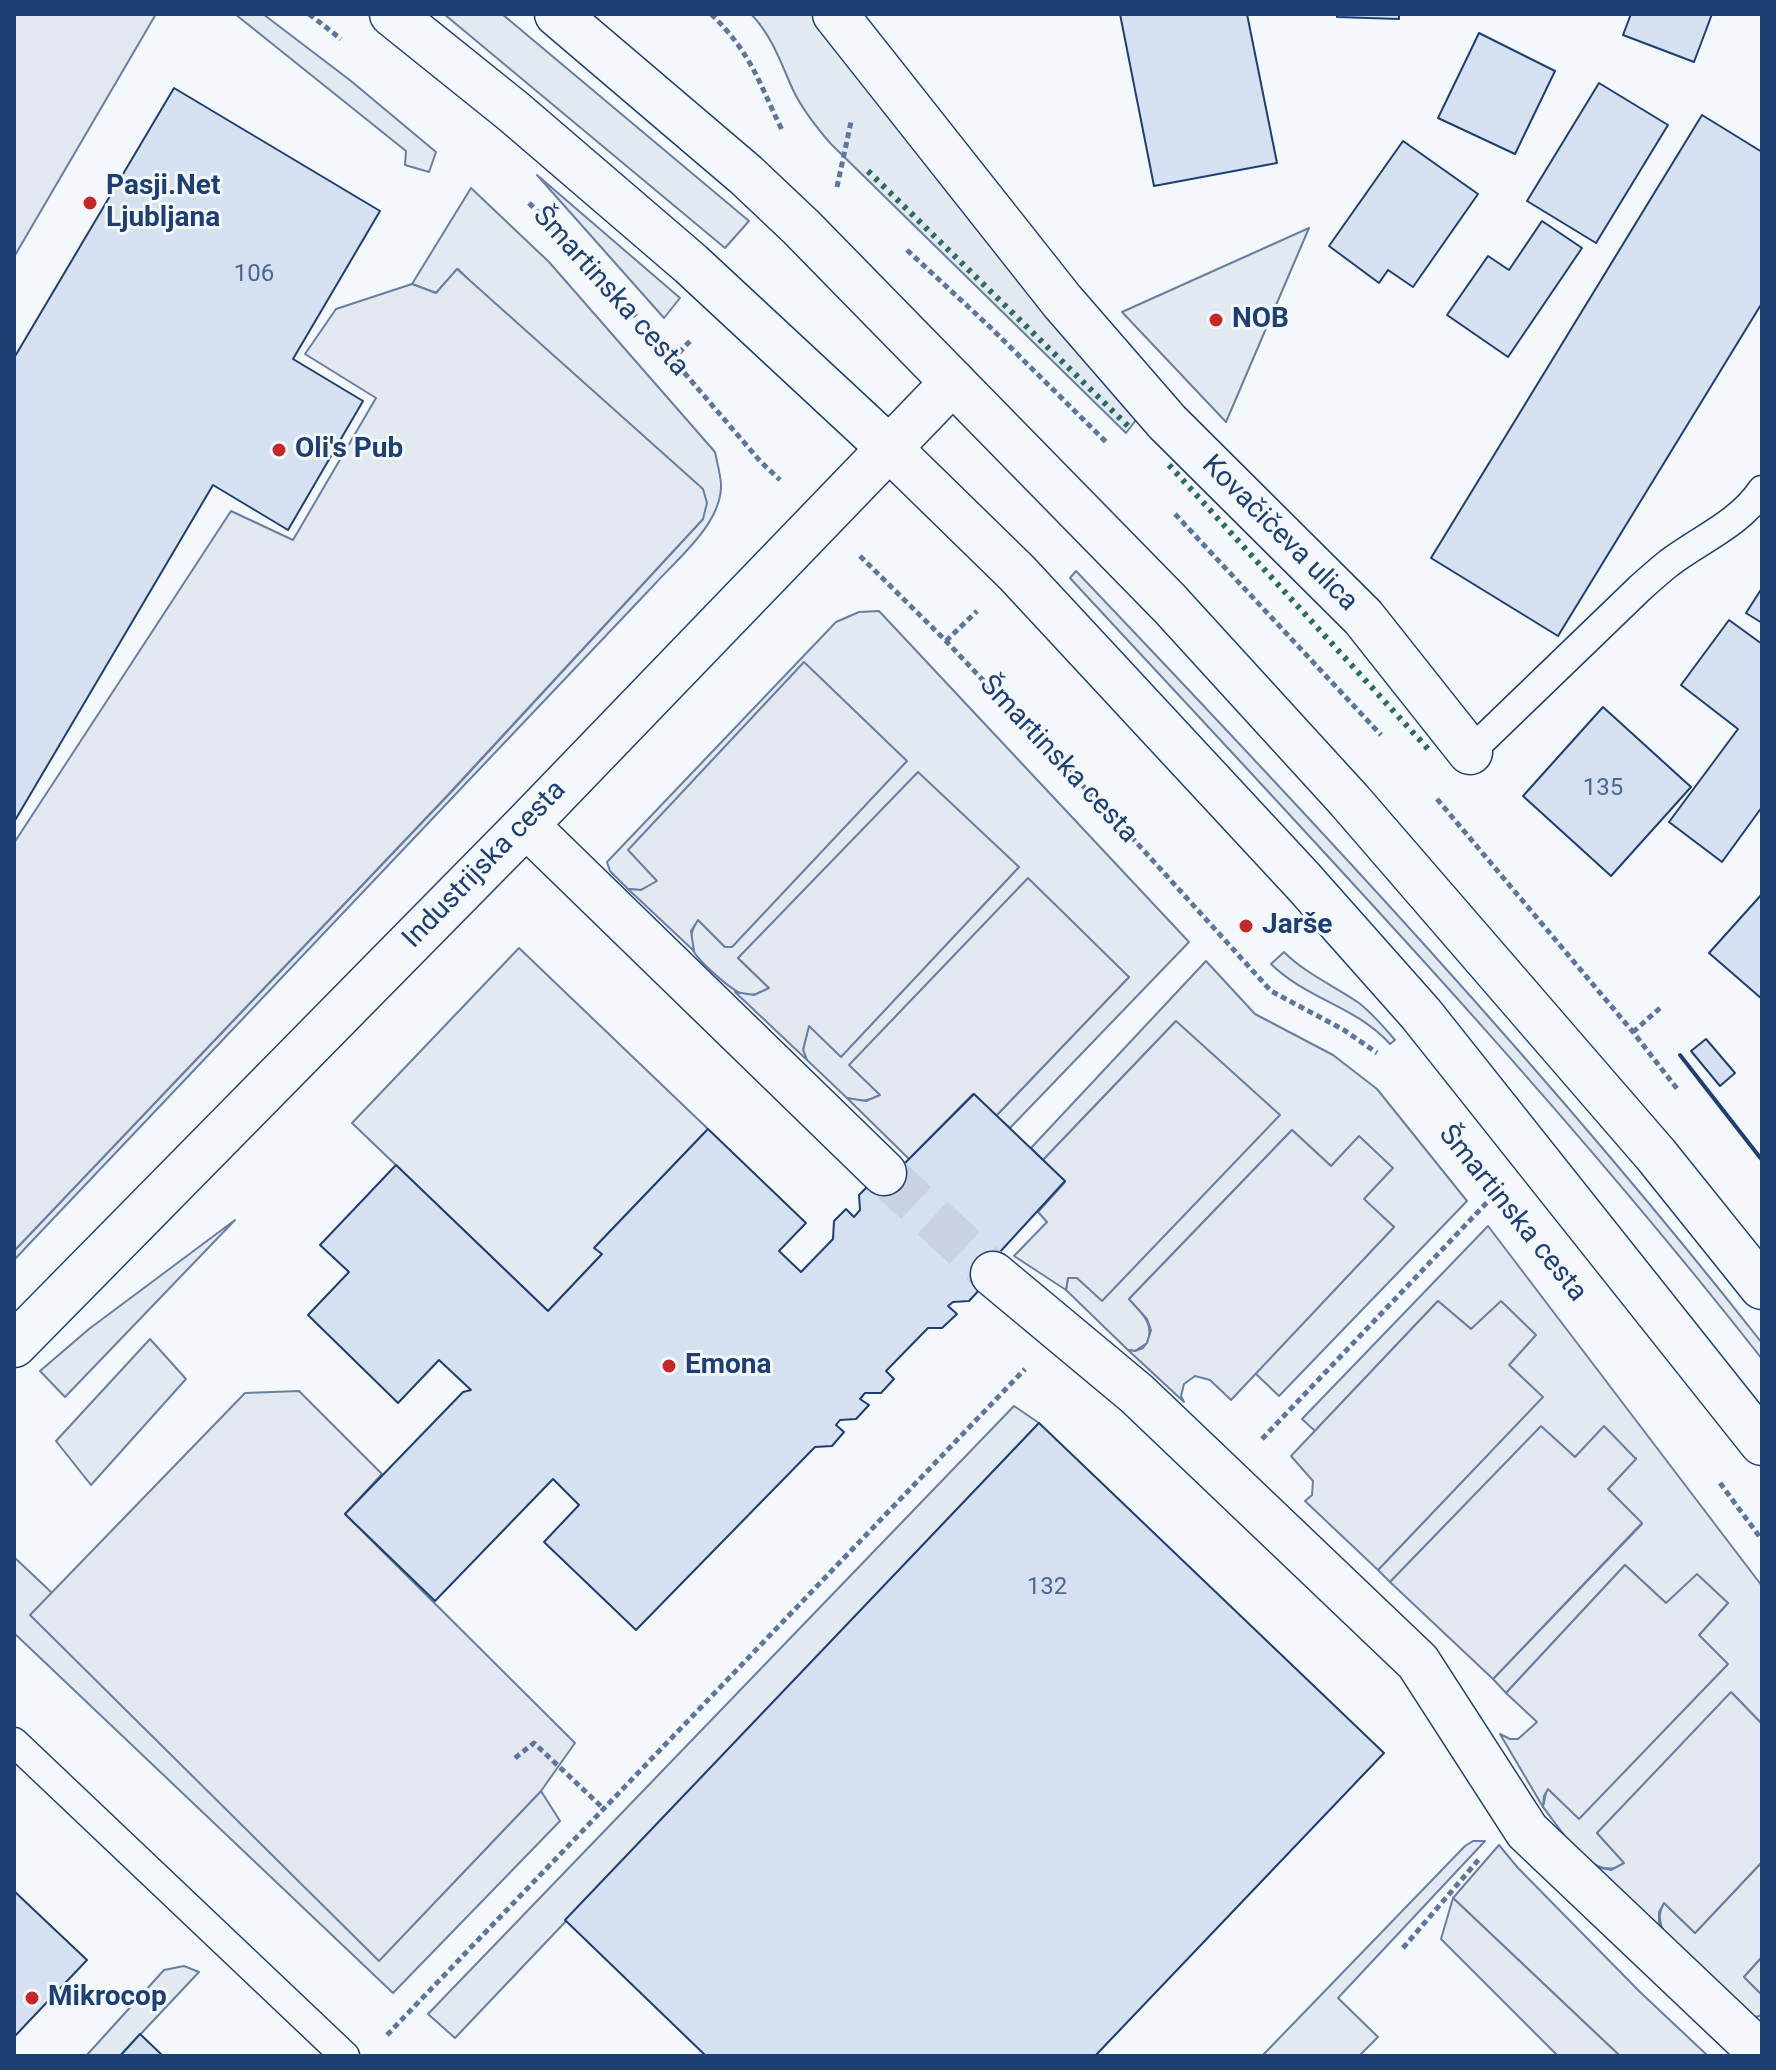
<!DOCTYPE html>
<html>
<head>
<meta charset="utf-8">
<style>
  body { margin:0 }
  #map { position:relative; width:1776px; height:2070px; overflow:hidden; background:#f4f7fb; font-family:Roboto,sans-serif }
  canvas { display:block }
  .frame { position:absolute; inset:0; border:16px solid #1d3f73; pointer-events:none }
</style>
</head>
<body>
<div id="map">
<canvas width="1776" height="2070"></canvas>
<div class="frame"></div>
</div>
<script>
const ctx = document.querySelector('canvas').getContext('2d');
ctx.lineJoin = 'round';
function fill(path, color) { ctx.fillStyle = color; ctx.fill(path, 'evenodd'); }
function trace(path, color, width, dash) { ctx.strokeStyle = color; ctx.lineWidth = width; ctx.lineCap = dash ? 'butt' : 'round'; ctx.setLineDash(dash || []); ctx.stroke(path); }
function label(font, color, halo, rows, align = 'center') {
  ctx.font = font + ' Roboto,sans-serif'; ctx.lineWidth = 6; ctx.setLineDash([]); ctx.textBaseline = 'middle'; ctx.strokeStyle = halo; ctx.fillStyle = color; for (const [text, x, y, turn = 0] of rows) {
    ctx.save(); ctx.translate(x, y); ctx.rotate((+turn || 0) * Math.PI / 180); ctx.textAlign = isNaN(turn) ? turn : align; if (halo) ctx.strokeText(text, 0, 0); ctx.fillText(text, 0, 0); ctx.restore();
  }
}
const green = new Path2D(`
  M235,14H263L351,81L436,152L429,172L405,165L406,151Z
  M444,14H502L749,221L725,248Z
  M751,14H812L1136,420L1126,433L831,144C817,128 804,112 794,92C781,64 773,37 751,14Z
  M537,175L680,298L664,318Z
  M471,188L549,262L715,452C717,462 720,473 721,483C723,523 677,559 653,586L14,1260V1251L454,789L703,519L458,269L436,293L412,284Z
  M1309,228L1226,422L1122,312Z
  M1076,571C1313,820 1549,1072 1762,1343V1359C1547,1085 1306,833 1070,578Z
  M879,611L1189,942L1010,1128L996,1116L1129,977L850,1065L881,1095C869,1101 859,1103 847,1098L807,1060L803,1050L809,1025L841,1056L1019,867L738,958L769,988C762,992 754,996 745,995C734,993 698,961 693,950C688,939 692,929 698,920L725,947L629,850L658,881L641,890L628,889L610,871L607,862L836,622L859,612Z
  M519,948L708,1129L595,1247L602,1254L548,1311L352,1123Z
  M1284,952C1306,974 1333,985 1359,1003C1373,1014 1384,1027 1395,1040L1390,1044C1354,1005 1308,1000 1271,964Z
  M1206,961L1255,1014L1333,1055L1377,1089L1467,1201L1279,1396L1255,1373L1394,1227L1363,1199L1392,1168L1331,1166L1292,1130L1129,1299C1142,1313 1155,1324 1147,1343L1135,1351L1128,1350L1066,1290L1068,1278H1077L1103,1300L1176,1021L1043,1160L1031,1148Z
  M235,1220L65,1397L40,1371L89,1329Z
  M1488,1226L1762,1586V1724L1732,1693L1597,1833L1625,1863C1594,1887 1560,1828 1543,1807L1547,1788L1579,1818L1727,1665L1699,1635L1728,1603L1667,1604L1625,1565L1506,1693L1493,1679L1642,1524L1608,1489L1636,1458L1575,1457L1541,1427L1390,1582L1378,1570L1542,1397L1509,1365L1535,1335L1471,1329L1438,1301L1315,1431L1302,1419Z
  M150,1339L186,1379L91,1485L56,1441Z
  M1014,1406L1039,1423L455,2038L428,2014Z
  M14,1557L52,1593L31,1615L379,1960L541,1791L560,1821L393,1993L14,1633Z
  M1473,1841H1485L1338,1998L1378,2037L1359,2056H1262L1465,1846Z
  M1499,1845L1518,1868L1640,1992L1708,2056H1620L1453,1898Z
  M1762,1862V1957L1744,1977L1762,1995V2015L1756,2017L1751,2016L1664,1932C1659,1921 1658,1914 1664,1903L1695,1933Z
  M184,1966L199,1972L120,2056H86L164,1970Z`);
fill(green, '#e3e9f0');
trace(green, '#687fa3', 2);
const parking = new Path2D(`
  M14,14H156L14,257Z
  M457,269L703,489L707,503L703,519L445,798L14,1251V843L231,511L293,540L376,398L305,354L336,309L412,284L436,293Z
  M804,662L907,761L732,947H725L698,920L691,931L694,951L628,889L641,890L657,881L628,850Z
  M918,772L1019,867L841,1057L809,1026L803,1050L807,1060L735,992L754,995L769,988L738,958Z
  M1028,878L1129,977L996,1116L973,1094L909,1159L847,1098L866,1101L880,1095L849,1065Z
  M1176,1021L1280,1115L1102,1301L1077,1278H1068L1066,1290L1014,1256L1047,1222L1038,1212L1065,1182L1043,1160Z
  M1292,1130L1331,1166L1359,1136L1393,1168L1364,1199L1394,1227L1231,1400L1210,1380L1195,1376L1184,1384L1181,1396L1184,1402L1128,1350L1135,1351L1143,1348L1147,1343L1151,1330L1147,1319L1129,1299Z
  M1438,1301L1471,1329L1501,1301L1536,1335L1509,1365L1543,1397L1378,1570L1305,1501L1312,1495L1313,1481L1291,1456Z
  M299,1391L382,1474L345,1514L575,1743L541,1791L379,1961L30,1615L245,1393Z
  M1541,1426L1575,1457L1604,1426L1636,1459L1608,1489L1642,1523L1493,1679L1390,1582Z
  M1625,1565L1666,1603L1697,1574L1728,1603L1699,1635L1728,1664L1579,1819L1548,1789L1544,1796L1543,1807L1500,1734L1510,1739H1518L1537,1722L1506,1693Z
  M1731,1692L1762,1724V1862L1695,1933L1664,1903L1659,1912V1922L1664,1932L1596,1867L1611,1870L1624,1863L1597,1833Z
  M1453,1898L1620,2056H1558L1441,1939Z
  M1762,1957V1995L1744,1977Z`);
fill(parking, '#e3e8f0');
trace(parking, '#687fa3', 2);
const building = new Path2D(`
  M1120,14H1247L1277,163L1154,186Z
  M1337,14H1399V19L1337,17Z
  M1631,14H1712L1694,62L1623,35Z
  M1479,33L1555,71L1515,154L1438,118Z
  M1599,83L1668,125L1596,243L1527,201Z
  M174,88L380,211L293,359L363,401L288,530L213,485L14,822V358Z
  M1702,115L1762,152V303L1558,636L1431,558Z
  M1403,141L1478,194L1413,287L1388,270L1379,283L1329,246Z
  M1542,221L1582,248L1508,357L1447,315L1488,256L1509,270Z
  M1762,588V623L1746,613Z
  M1729,620L1762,644V807L1722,862L1669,822L1738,729L1681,685Z
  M1603,707L1691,787L1611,876L1523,796Z
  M1762,894V999L1709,953Z
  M1706,1039L1735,1073L1720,1086L1691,1051Z
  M974,1094L1065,1181L999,1253L1007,1260L969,1301L953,1302L948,1306L957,1314L942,1328H928L886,1371L894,1379L881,1393H865L860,1399L869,1405L856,1419L840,1420L836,1425L844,1432L832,1446L815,1447L636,1630L544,1542L579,1505L553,1479L435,1601L345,1514L463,1392L471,1390L439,1360L398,1403L308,1315L349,1272L320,1245L396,1165L548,1311L602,1254L594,1248L708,1129L806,1223L779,1251L801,1272L833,1239L834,1221L846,1209L854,1217L860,1210L859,1195L897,1157L905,1163Z
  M1039,1423L1384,1753L1095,2056H706L565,1920Z
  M14,1891L87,1960L14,2037Z
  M140,2034L163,2056H120Z`);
fill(building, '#d5e0f0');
trace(building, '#1d3f73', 2);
trace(new Path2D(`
  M884,1173L993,1274`), '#c9d2e0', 44, [44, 22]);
const service = new Path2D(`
  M1470,752L1640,588C1650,579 1659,571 1669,563C1701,539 1739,524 1762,490
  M14,1742L345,2056`);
const minor = new Path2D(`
  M835,14L1062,301L1167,422L1363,617L1470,752
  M526,825L884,1173
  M993,1274L1137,1394L1418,1662L1527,1831L1762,2054
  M14,1345L526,825L953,382`);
const primary = new Path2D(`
  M392,14L514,112L691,264L890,449L1017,573L1303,881L1421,1014L1762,1443
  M557,14L746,175L801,227L1170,604L1349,800L1656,1155L1762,1287`);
trace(service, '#1d3f73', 31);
trace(minor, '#1d3f73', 47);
trace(primary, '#1d3f73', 47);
trace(new Path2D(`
  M309,14L341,39
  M711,14C752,54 758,81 782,130
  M837,187L851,122
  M529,203L621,299L760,461L780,480
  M907,250L990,327L1107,443
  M672,360L692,339
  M1175,514L1381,735
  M860,556L946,641L1136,842L1271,991L1344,1030L1377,1053
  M946,641L977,611
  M1437,799L1633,1032L1678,1090
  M1633,1032L1660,1008
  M1262,1439L1495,1194
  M1720,1483L1762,1540
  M515,1758L534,1743L604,1809
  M1403,1948L1480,1858
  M387,2035L1025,1369`), '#5e769c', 5, [6, 4]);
trace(service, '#f4f7fb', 28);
trace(minor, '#f4f7fb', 44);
trace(primary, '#f4f7fb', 44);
trace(new Path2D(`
  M868,171L1129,427
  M1169,465L1429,750`), '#2c6c60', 6, [4, 6]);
trace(new Path2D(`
  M1680,1055L1762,1160`), '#1d3f73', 4);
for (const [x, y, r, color] of [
  [90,203,8,"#c62828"],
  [1216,320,8,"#c62828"],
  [279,450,8,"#c62828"],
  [1246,926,8,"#c62828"],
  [669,1366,8,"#c62828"],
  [32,1998,8,"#c62828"]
]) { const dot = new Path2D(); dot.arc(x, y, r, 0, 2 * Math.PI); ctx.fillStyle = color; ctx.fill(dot); trace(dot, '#f4f7fb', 3); }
label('24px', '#4b6792', null, [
  ["106",254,275],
  ["135",1603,789],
  ["132",1047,1588]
]);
label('bold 28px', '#1d3f73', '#f4f7fb', [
  ["Pasji.Net",106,187],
  ["Ljubljana",106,219],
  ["NOB",1232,320],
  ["Oli's Pub",295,450],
  ["Jarše",1262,926],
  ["Emona",685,1366],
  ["Mikrocop",48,1998]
], 'left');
label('28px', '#1d3f73', '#f4f7fb', [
  ["Šmartinska cesta",610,292,48],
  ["Kovačičeva ulica",1279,534,45],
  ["Šmartinska cesta",1058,760,47],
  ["Industrijska cesta",485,865,-46],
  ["Šmartinska cesta",1512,1214,51]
]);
</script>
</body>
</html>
